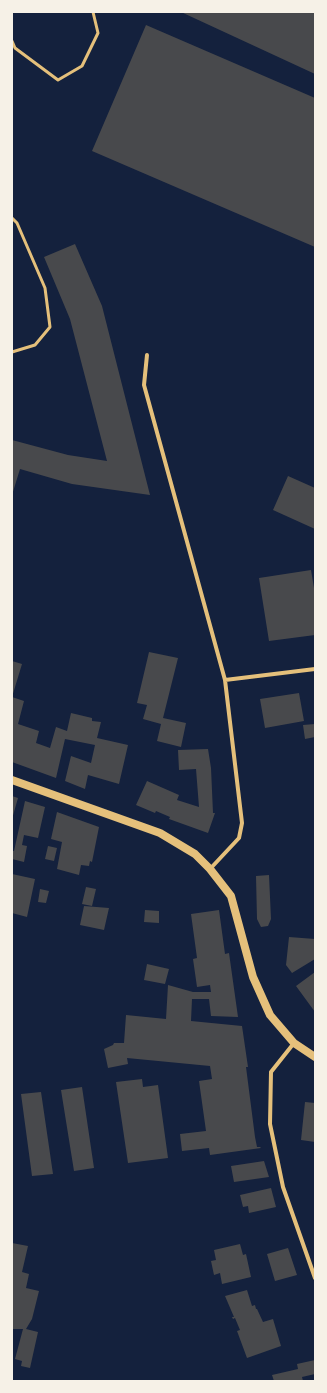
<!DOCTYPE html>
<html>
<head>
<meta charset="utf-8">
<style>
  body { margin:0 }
  #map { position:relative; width:327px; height:1393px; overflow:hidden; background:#14213d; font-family:Ubuntu,sans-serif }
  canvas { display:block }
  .frame { position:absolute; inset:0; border:13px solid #f6f1e7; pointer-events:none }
</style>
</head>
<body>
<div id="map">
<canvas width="327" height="1393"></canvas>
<div class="frame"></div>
</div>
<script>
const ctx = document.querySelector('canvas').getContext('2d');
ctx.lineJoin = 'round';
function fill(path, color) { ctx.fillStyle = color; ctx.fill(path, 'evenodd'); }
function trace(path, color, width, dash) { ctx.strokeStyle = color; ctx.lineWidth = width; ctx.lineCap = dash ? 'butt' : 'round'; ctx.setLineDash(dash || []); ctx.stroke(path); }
fill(new Path2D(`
  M181,12H315V74Z
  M146,25L315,98V247L92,151Z
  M75,244L102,306L150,495L72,484L20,469L12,495V440L68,455L107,461L70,319L44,257Z
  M288,476L315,488V529L273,510Z
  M311,570L315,594V635L269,641L259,578Z
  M149,652L178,658L163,718L186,723L181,747L157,741L161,724L143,719L147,705L137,703Z
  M12,661L22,664L12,697Z
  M299,693L304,721L265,728L260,699Z
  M12,697L24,701L18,724L39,731L36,743L50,748L56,727L67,731L71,713L92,718V721L101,722L97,738L128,745L119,784L88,775L85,789L65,781L71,756L91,763L95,745L65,739L56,778L12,762Z
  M315,724V737L305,739L303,725Z
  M208,749L211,768L213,813H215L208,833L169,819L170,817L156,811L155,813L136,805L147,781L179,795L177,800L199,807L196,769L179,770L178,750Z
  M12,796L18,798L12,819Z
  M25,801L45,807L38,838L24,835L22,845L27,846L24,862L12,859V851H14Z
  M57,812L99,827L92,862L90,861L89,866L81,865L79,875L57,869L62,842L51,839Z
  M48,846L57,848L54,861L45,859Z
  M12,874L35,879L27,917L12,913Z
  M269,875L271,919L268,926L261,927L257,919L256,876Z
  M86,887L96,889L92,906L82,904Z
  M40,889L49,891L46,903L38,902Z
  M84,906L109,908L104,930L80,925Z
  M145,910L159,911V923L144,922Z
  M219,910L225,954L229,953L238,1017L211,1016L209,999H192L191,1021L242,1026L248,1067H246L255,1137L257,1147H260L261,1148L210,1155L209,1148L182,1151L180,1134L206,1131L199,1081L212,1079L210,1066L127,1058L128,1064L108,1068L104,1049L113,1045L114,1043H124L126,1015L166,1019L168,985L193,992H211L210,985L197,987L193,959L197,958L191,914Z
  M289,937L315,939V959L292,973L286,965Z
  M147,964L169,969L165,984L144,980Z
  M315,972V1012L296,986Z
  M142,1079L143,1087L158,1085L168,1158L128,1163L116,1082Z
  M82,1087L94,1168L74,1171L61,1090Z
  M41,1092L53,1174L32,1176L21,1094Z
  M305,1102L315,1103V1142L301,1140Z
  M264,1161L269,1177L234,1182L231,1166Z
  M271,1188L276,1207L249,1213L248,1206L243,1207L240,1195Z
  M12,1243L28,1246L22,1272L29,1274L26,1288L39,1291L32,1319L26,1329L38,1332L30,1368L21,1366L22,1361L15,1359L23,1329H12Z
  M240,1244L243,1255L246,1254L251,1277L222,1284L220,1273L214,1275L211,1261L216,1260L214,1250Z
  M288,1248L297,1275L275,1281L267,1254Z
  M247,1290L252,1306L255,1305L256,1309H257L263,1322L273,1319L281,1346L247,1358L237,1331L240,1330L235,1318L233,1319L232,1317H234L225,1296Z
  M315,1360V1374L302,1377L303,1381H274L272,1375L298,1369L297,1364Z`), '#48494c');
trace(new Path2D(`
  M12,41L15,48L58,80L82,66L98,33L93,12
  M12,218L17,223L45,288L50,327L35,345L12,352`), '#e5c07b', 3);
trace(new Path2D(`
  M147,355L144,385L225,680L242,823L239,838L210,869
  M225,680L315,669
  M294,1043L271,1072L270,1124L283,1187L315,1278`), '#e5c07b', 4);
trace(new Path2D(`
  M12,780L160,833L195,854L210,869L231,896L253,977L270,1015L294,1043L315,1057`), '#e5c07b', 8);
</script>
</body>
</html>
